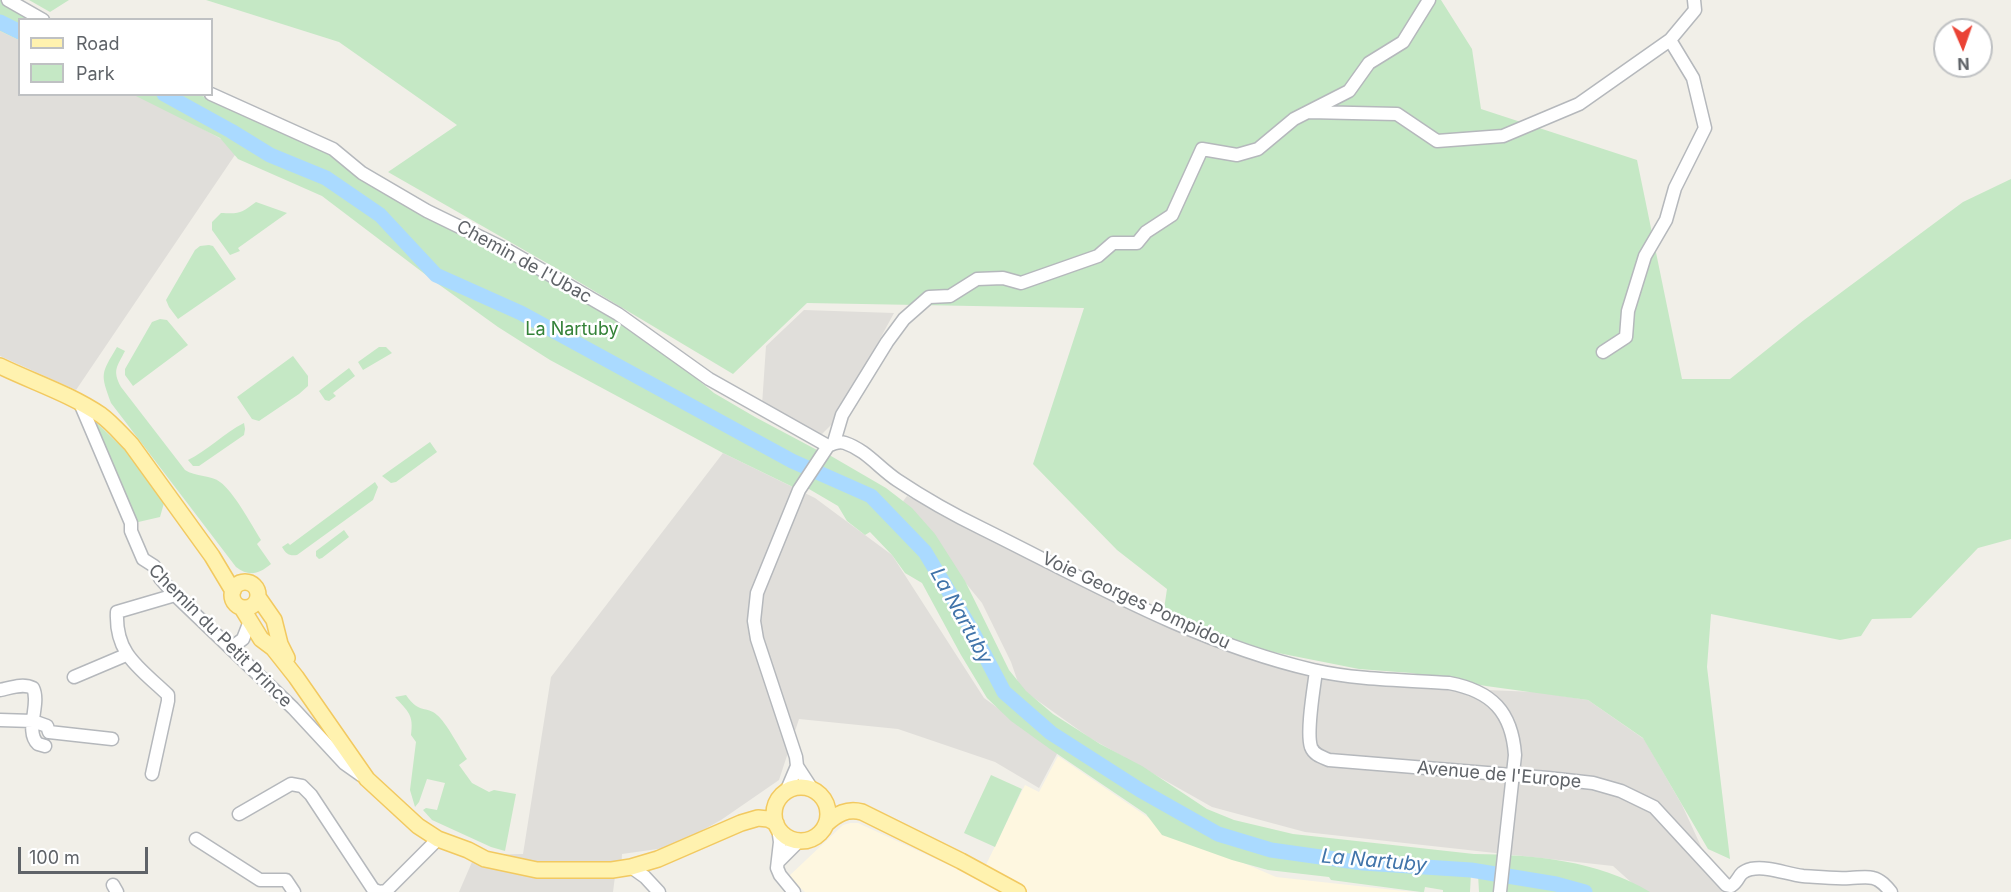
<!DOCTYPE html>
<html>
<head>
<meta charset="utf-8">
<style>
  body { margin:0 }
  #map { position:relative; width:2011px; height:892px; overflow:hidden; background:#f1efe8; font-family:Inter,sans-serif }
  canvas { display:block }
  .legend { position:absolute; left:18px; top:18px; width:195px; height:78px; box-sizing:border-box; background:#fff; border:2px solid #bfc1c3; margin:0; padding:8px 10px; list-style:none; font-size:18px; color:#5f6368 }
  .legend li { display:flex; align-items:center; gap:12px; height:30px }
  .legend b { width:30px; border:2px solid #bfc1c3 }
  .north { position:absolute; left:1933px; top:18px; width:60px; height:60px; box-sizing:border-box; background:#fff; border:2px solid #bfc1c3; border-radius:50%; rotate:178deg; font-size:16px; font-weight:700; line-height:24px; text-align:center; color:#5f6368 }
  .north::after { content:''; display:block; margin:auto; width:21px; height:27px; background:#ea4335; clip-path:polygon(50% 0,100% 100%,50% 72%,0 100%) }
  .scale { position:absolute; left:18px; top:847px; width:130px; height:27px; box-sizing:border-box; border:3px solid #5f6368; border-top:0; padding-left:8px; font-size:18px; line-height:21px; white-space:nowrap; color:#5f6368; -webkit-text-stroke:4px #fff; paint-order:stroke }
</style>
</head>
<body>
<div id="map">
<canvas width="2011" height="892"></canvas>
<ul class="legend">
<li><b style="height:8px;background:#fff2af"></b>Road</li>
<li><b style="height:16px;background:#c5e8c5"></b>Park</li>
</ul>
<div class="north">N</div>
<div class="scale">100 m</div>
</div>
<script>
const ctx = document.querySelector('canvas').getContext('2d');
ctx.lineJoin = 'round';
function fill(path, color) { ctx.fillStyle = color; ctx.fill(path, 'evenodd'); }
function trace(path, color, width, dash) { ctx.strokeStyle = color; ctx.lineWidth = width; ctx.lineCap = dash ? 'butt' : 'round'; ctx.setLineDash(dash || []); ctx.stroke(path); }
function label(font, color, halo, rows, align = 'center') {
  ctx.font = font + ' Inter,sans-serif'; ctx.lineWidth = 5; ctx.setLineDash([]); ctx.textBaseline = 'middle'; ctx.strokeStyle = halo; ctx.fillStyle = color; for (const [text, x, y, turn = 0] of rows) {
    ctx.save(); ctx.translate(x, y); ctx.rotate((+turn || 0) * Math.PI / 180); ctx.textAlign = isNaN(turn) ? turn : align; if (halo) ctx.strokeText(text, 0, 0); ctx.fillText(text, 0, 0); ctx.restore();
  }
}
fill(new Path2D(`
  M1058,756L1165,829L1276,877L1413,892H805L788,877L843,825L850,823H858L979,879L1025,785L1039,792Z`), '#fef7e0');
fill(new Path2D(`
  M0,31L19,40L20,94L142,95L239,149L76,390L0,356Z
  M804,310L894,313L836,420L821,435L762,405L766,346Z
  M723,453L815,498L892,555L984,698L1058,752L1039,788L995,762L898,729L799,719L779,780L721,820L672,847L622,854L621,873L615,876L613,892H459L475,855L523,854L551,677Z
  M907,496L1081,586L1217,648L1332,681L1435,688L1536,692L1588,700L1644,739L1682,805L1722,892H1642L1613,866L1305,832L1212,807L1090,738L1020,688L1011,662L982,603L901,504Z`), '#e0deda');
fill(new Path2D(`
  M0,0H8L43,19L20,20L19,40L0,31Z
  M29,0H69L50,12Z
  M206,0H1441L1472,49L1481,109L1637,160L1682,379H1730L1804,320L1963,202L2011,179V539L1978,548L1911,618L1872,619L1861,636L1840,640L1711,614L1707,667L1730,859L1708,849L1643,738L1588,700L1486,686L1411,673L1359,669L1263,650L1223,638L1181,620L1164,609L1167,589L1117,550L1033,464L1084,308L807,303L733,374L559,270L388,172L457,125L339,42Z
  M134,95H200L329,151L618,314L714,393L755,417L817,450L831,456L886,488L912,508L935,534L965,581L1009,670L1026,691L1053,714L1100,744L1142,766L1207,809L1234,820L1293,834L1474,854C1534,855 1597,860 1650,892H1479L1478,874L1471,873L1470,892H1443V890L1425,887L1424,892H1421L1331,880L1329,877L1268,870L1232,860L1162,835L1146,814L1050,749L1011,721L987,698L961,655L922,583L905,573L892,555L870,532L865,535L847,521L838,506L809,489L793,487L723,453L550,360L498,327L434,281L322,196L238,159L220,138Z
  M256,202L287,213L238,248L240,251L230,255L212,230V222L221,213C241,214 241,213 256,202Z
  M209,245L213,246L236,279L178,319L169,307L166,300L195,250L200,246Z
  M160,319L167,320L188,345L133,386L125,375V369L152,322Z
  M117,347L125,351C117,367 112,370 121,387L185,470C195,477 212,475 220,482C234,492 251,524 261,540L257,544L271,564C259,574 249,577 236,567L111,403C100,373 101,374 117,347Z
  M379,347H386L392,353L363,370L358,362Z
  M293,356L308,376V386L299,394L259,421L252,419L237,397Z
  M349,368L355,376L333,393L336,396L329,401L325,400L319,391Z
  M97,423L130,455L164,503L160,517L134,523L102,439L95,428Z
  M244,423L245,429L244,435L199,466H193L188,460C207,451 224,433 244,423Z
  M430,442L437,452L396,482L391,483L382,476Z
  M375,482L378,487L373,500L297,555C289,556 286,554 282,547L288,543L290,545Z
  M344,530L349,537L322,558L319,559L316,556V551Z
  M406,695C420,715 426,705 437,715C446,722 460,749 467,759L459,765L472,783L489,792L494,790L516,794L505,851L491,847L432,820L423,810L426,808L437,810L445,783L427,779L419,802L415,807L410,790L416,742L411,735C414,714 408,712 395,697Z
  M991,775L1022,789L995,847L964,833Z`), '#c5e8c5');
trace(new Path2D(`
  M0,22L20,32
  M164,94L231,131L270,155L326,178L380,215L436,275L521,313L792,461L871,496L925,552L970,627L1004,692L1051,733L1140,790L1218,834L1271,850L1363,863L1471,870L1556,884L1585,892`), '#aadaff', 15);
const minor = new Path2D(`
  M8,0L43,20
  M211,94L333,149L362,173L427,211L509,251L618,314L709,379L828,446
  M1309,112L1397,114L1437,141L1503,136L1579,104L1670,40L1695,10L1694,0
  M1603,352L1626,337L1628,311L1645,256L1666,220L1675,188L1705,128L1693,78L1670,40
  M80,403L131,523V531L143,559L154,566L160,578L175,595L293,708L344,763L361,775
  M834,442L842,415L887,342L904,319L929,297L950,296L977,279L1003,278L1021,283L1098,256L1113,243H1137L1146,232L1172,215L1202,149L1237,155L1258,149L1294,119L1349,91L1369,63L1403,42L1429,0
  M231,648L243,639L250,621
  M1316,671C1314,687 1306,732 1311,747C1314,755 1322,757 1329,760L1548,778L1593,783L1621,791L1654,807L1726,885L1731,886C1741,880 1736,873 1751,869C1769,866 1786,874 1803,876C1818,877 1834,879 1850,878C1857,878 1866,876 1873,878C1881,880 1886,886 1891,892
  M74,677L126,655
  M0,690C10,688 23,683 33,688C41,704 24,731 38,744L45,746
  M0,720L33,721L47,726L49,732L112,739
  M797,766L812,789
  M152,774L168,701V695C140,668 115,655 117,612L175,595
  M786,792L797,766L796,757L757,639L754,621L757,593L799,490L828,446C834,443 839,441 845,443C866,450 879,468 897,480C924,498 954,515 983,529C1090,582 1196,643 1313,670C1357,680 1404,680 1449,683C1492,691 1512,712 1515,755L1500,892
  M239,814L291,784L302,786L311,795L373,889L379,892L386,891L438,839
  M778,828L780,842L777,868L780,875L794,892
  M196,839L260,880H286L294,892
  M779,861L799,841
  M631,867L645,877L659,892
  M113,885L117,892`);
const major = new Path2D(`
  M0,366C33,382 70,394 101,415C112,423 121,434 131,444L212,556L233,591
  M232 595a13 13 0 1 1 26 0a13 13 0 1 1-26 0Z
  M258,597L274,620L280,644L287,658
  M242,608L261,639L273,648L296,677L367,779L418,826L438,839L468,850L485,859L537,870H612L631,867L658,859L741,823L758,818L768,819L776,823
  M774 814a27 27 0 1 1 54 0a27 27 0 1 1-54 0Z
  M826,824C837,814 847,808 862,812L961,861L1018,892`);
trace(minor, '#b5b8bc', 15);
trace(major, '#f2c960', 18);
trace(minor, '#fff', 12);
trace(major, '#fff2af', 15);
label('18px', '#5f6368', '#fff', [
  ["Chemin de l'Ubac",524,262,29],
  ["Voie Georges Pompidou",1136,601,25],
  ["Chemin du Petit Prince",220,636,45],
  ["Avenue de l'Europe",1499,775,5]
]);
label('18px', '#348238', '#fff', [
  ["La Nartuby",572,330]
]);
label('italic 20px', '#4174aa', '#fff', [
  ["La Nartuby",961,616,61],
  ["La Nartuby",1374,861,5]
]);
</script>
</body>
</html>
